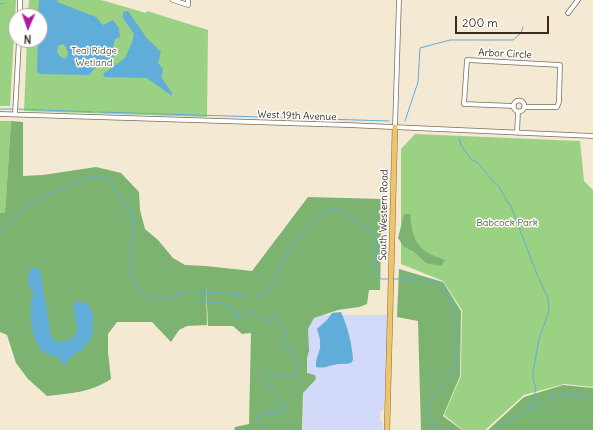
<!DOCTYPE html>
<html>
<head>
<meta charset="utf-8">
<style>
  body { margin:0 }
  #map { position:relative; width:593px; height:430px; overflow:hidden; background:#f4e9d3; font-family:Delius,sans-serif }
  canvas { display:block }
  .north { position:absolute; left:8px; top:8px; width:40px; height:40px; box-sizing:border-box; background:#fff; border:1px solid #b1aaa5; border-radius:50%; rotate:182deg; font-size:11px; font-weight:700; line-height:16px; text-align:center; color:#3b2a1e }
  .north::after { content:''; display:block; margin:auto; width:14px; height:18px; background:#b5179e; clip-path:polygon(50% 0,100% 100%,50% 72%,0 100%) }
  .scale { position:absolute; left:455px; top:16px; width:94px; height:18px; box-sizing:border-box; border:2px solid #3b2a1e; border-top:0; padding-left:5px; font-size:12px; line-height:14px; white-space:nowrap; color:#3b2a1e; -webkit-text-stroke:3px #fff; paint-order:stroke }
</style>
</head>
<body>
<div id="map">
<canvas width="593" height="430"></canvas>
<div class="north">N</div>
<div class="scale">200 m</div>
</div>
<script>
const ctx = document.querySelector('canvas').getContext('2d');
ctx.lineJoin = 'round';
function fill(path, color) { ctx.fillStyle = color; ctx.fill(path, 'evenodd'); }
function trace(path, color, width, dash) { ctx.strokeStyle = color; ctx.lineWidth = width; ctx.lineCap = dash ? 'butt' : 'round'; ctx.setLineDash(dash || []); ctx.stroke(path); }
function label(font, color, halo, rows, align = 'center') {
  ctx.font = font + ' Delius,sans-serif'; ctx.lineWidth = 3; ctx.setLineDash([]); ctx.textBaseline = 'middle'; ctx.strokeStyle = halo; ctx.fillStyle = color; for (const [text, x, y, turn = 0] of rows) {
    ctx.save(); ctx.translate(x, y); ctx.rotate((+turn || 0) * Math.PI / 180); ctx.textAlign = isNaN(turn) ? turn : align; if (halo) ctx.strokeText(text, 0, 0); ctx.fillText(text, 0, 0); ctx.restore();
  }
}
fill(new Path2D(`
  M308,315H387L384,408L383,410L380,412V420L383,422V430H303V400Z`), '#d2d9f9');
fill(new Path2D(`
  M0,0H16L10,106H0Z
  M29,0H101L146,13L147,11L208,30L207,117L24,111L27,40H40V16H28Z
  M0,121H11L5,213H0Z
  M415,134L580,141L584,181L593,190V387L564,384L524,395L485,430H463L444,415L461,376L462,310L443,281L401,264V149Z`), '#9bd183');
fill(new Path2D(`
  M11,121L23,122V176L43,175L96,167L121,173L139,192L140,210L145,229L158,240L173,258L185,265L206,266L252,271L308,197L382,199L380,290H369L367,304L359,307L338,310L314,318L308,329L309,351L307,358V373L315,375L316,379L303,393L302,430H234L235,427L249,424L251,333L242,334L233,326H208L206,284L207,325L187,326L179,330L171,342L152,322H117L108,334V352L111,379C89,393 72,393 47,396L28,379L16,363L7,335L0,332V213H5Z
  M404,214H410C412,230 413,245 430,254C434,256 440,258 445,260L441,266L426,263L413,251L404,247L398,238Z
  M399,269L443,282L461,311L460,376L443,416L462,430H421L418,321L397,317Z
  M563,385L593,388V430H488L524,397Z`), '#7cb371');
fill(new Path2D(`
  M40,0H58L57,2L96,17L103,25L113,20L119,28L120,37L115,39L113,47L117,49L115,56L99,64L89,75L40,74L37,72L38,40H40V16H38L39,1ZM63,44L66,47L68,54L65,59C58,55 56,54 58,46Z
  M128,11L146,37L161,52L158,63L163,69L161,77L172,93V96L147,78L104,77L103,74L125,58L132,42L134,34L123,18V12Z
  M37,267L40,271L51,336L56,341H62L70,340L77,332C78,322 72,313 74,302L79,301L87,303L93,313V325L92,337L81,351L74,354L67,361L64,366L63,365C57,351 52,359 44,352C31,342 30,318 31,304C31,302 31,300 31,298C32,297 35,294 35,293L31,290L28,282L29,270Z
  M341,312C348,328 352,344 353,360L351,363C347,364 343,364 338,364C330,365 325,369 316,367C316,357 318,356 320,348C321,341 319,335 317,329L327,320L332,313Z`), '#60add9');
trace(new Path2D(`
  M0,4L4,3
  M0,109H13
  M18,109L94,112
  M99,112L389,121
  M405,121L418,82L420,48L450,40H513L521,33L523,27
  M459,138L461,145L471,159L478,163L492,180L498,185L508,203L510,204L538,277L548,298L549,306L548,314L539,339L533,372V379L536,389L534,396L531,403L533,407
  M0,234C9,225 19,213 29,205C44,193 69,186 88,178L94,176H102L109,180L130,213L133,218L130,269L134,282L142,293L149,298L157,300L186,292L192,291L258,296L264,294L268,291L292,244L316,218L328,209H337L372,232C380,243 371,258 375,271C376,273 379,276 381,279H389
  M394,279C403,279 430,278 437,282C449,289 456,316 456,329C456,342 455,356 454,369C453,377 449,379 444,384C434,394 422,406 431,420C433,424 437,427 440,430
  M202,292L203,303C207,304 209,302 213,302C221,302 232,306 237,312L236,318H240L252,312C258,315 262,320 268,322L271,317L274,314L278,316L277,322L280,328L284,330L285,336L282,342L283,346L290,348L294,360L297,364V375L287,377L267,373L264,377C267,388 275,387 279,400L285,404V410L282,413L265,412L258,417V422L267,430
  M495,430L497,428L551,397L563,394H574L591,396L593,398`), '#60add9', 1);
const minor = new Path2D(`
  M173,0L188,5V0
  M568,13L578,0
  M20,16V0
  M513.5 106a5.5 5.5 0 1 1 11 0a5.5 5.5 0 1 1-11 0Z
  M514,106L464,104L467,60L560,65L559,102L557,107H524
  M0,114L348,125L593,136
  M15,114L19,40
  M395,127L399,0
  M517,133L518,112`);
const major = new Path2D(`
  M387,430L395,127`);
trace(minor, '#7c6d5d', 5.5);
trace(major, '#7c6d5d', 6);
trace(minor, '#fff', 4);
trace(major, '#eec569', 5);
label('10px', '#585c3c', '#fff', [
  ["Teal Ridge",94,51],
  ["Wetland",94,63],
  ["Babcock Park",507,223]
]);
label('10px', '#3b2a1e', '#fff', [
  ["Arbor Circle",505,54,3],
  ["West 19th Avenue",297,116,2],
  ["South Western Road",384,215,-89]
]);
</script>
</body>
</html>
